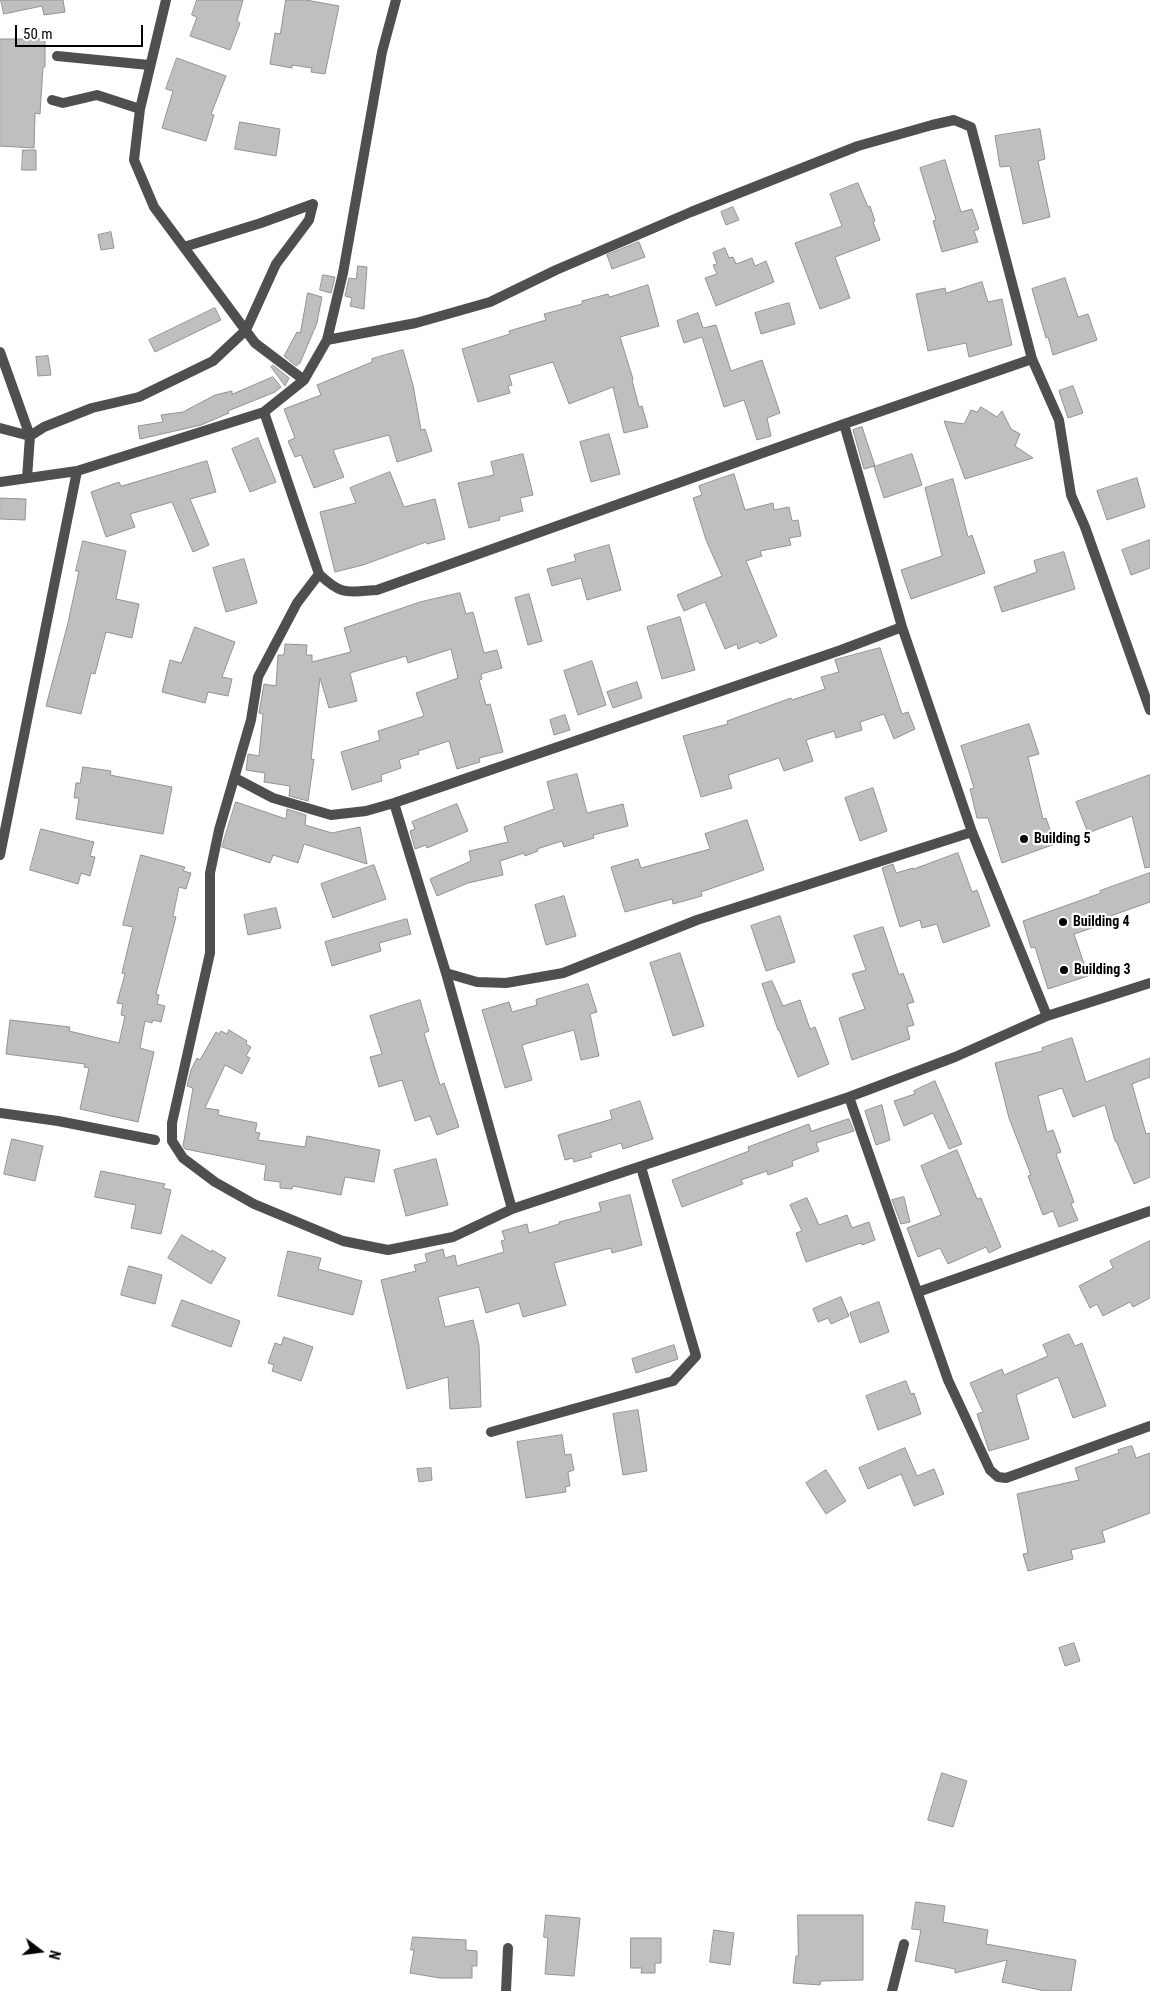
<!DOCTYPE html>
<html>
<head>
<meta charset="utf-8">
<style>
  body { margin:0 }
  #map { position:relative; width:1150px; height:1991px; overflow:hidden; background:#fff; font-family:"Roboto Condensed",sans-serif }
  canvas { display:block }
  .north { position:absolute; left:15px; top:1926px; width:50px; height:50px; -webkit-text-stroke:4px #fff; paint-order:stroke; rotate:105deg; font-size:14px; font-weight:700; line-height:20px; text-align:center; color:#000 }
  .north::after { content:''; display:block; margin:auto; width:18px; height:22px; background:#000; clip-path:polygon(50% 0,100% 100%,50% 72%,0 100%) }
  .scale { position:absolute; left:15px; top:25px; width:128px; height:22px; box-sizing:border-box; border:2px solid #000; border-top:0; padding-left:6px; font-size:15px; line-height:18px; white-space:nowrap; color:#000; -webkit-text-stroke:4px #fff; paint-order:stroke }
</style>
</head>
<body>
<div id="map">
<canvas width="1150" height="1991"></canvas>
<div class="north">N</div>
<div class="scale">50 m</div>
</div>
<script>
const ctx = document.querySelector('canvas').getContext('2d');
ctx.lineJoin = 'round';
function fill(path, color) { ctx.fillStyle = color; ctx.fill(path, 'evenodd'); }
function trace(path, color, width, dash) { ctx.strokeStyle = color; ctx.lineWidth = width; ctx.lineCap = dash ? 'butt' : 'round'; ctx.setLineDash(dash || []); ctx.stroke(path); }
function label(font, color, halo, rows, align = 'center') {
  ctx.font = font + ' "Roboto Condensed",sans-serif'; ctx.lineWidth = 4.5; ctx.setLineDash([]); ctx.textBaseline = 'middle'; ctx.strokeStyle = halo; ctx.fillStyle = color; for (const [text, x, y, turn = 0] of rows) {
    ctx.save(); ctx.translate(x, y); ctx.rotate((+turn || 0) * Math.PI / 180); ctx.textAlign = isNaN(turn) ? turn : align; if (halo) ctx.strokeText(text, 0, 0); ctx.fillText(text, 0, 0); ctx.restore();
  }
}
const building = new Path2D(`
  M1,0H63L65,12L44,15L42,6L4,14Z
  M197,0H243L237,21L240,23L230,50L190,36L197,17L192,15Z
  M286,0H306L339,6L325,74L311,72L312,68L292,65V68L270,64L275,33L280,34Z
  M0,39H45V67H43L40,114L35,113L34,148L0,146Z
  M177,58L226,76L211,114L214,115L206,141L162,128L173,91L166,89Z
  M240,122L280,129L276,156L235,149Z
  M1040,129L1045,159L1038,161L1050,217L1023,224L1010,166L1000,167L995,136Z
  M23,150H36V170H22Z
  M945,160L961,212L972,209L979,229L974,231L978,242L942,252L933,221L936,220L920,168Z
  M858,183L868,207L870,206L875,221L873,222L880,240L835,257L850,298L820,309L795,243L842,226L830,194Z
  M733,207L739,220L726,225L721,212Z
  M111,232L114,248L101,250L98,235Z
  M639,242L645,257L612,269L607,255Z
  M725,248L729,258L733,257L736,264L752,258L755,266L766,261L774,282L716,306L705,278L717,274L713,265L717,264L713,253Z
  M358,266L367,267L364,309L350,306L352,298L345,296L349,278L356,279Z
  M323,275L335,277L331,293L320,290Z
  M1065,278L1078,317L1088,314L1097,340L1053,355L1048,337L1046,338L1032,289Z
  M982,282L988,302L1002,299L1012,345L969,357L966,343L928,351L916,294L945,288L946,293Z
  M648,285L659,326L620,337L633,379L632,380L639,407L642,406L648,427L624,433L613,387L569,404L553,362L509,375L512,385L508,386L510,393L478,402L462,349L510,334L509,331L546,320L544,314L582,304V301L608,294L609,297Z
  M308,293L322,297L319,312L317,323L300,363L296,366L284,356L297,332L300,333Z
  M789,303L795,324L761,334L755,313Z
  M215,308L221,320L155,352L149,340Z
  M698,313L703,328L716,325L731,371L762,360L780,413L767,418L771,436L757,440L744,400L724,407L702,337L684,343L677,321Z
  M403,350L413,385L421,430L425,429L432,451L397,462L389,435L333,450L344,477L314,488L301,455L295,457L288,441L295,438L284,409L321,395L317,385L372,362V359Z
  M48,356L51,375L38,376L36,357Z
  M273,365L289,378L285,386L271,367Z
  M273,377L281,387L275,392L228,411L229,413L201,425L140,439L138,426L163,422L161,415L183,412L215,395L232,391V394Z
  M1073,386L1083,413L1068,418L1059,391Z
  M981,407L997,417L1002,411L1011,429L1020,434L1015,446L1033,458L965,479L944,421L964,424L971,410L977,412Z
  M862,427L875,466L864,469L853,430Z
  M609,434L620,474L591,482L580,442Z
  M258,438L276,482L250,492L232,449Z
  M523,454L533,495L520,498L523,511L499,517L500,520L469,528L458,483L494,475L491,462Z
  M912,454L922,485L884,498L874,467Z
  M207,461L216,492L190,499L209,545L193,552L172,502L130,514L135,527L106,537L91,492L119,482L121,486Z
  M390,472L404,507L435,499L445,539L427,544L426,542L363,565L335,572L320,512L356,503L350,488Z
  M734,474L745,510L773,503L774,510L789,507L792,521L798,520L801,536L789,538L791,545L760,551L762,556L746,561L777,636L760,644L758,641L738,649L737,644L725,649L705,602L684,611L677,595L722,576L706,540L693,498L702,495L699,486Z
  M1137,478L1145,507L1107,520L1097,491Z
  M953,479L968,537L972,535L985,573L911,599L901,570L942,556L925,488Z
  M0,498L26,499L25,520L0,519Z
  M1150,540V568L1131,575L1122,550Z
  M83,541L126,551L116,599L139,604L132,638L106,632L95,674L91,673L81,714L46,706L68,623L79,571H76Z
  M609,545L621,590L587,600L581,578L552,586L547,569L576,561L574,555Z
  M1064,552L1075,589L1002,612L994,587L1037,572L1034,561Z
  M244,559L257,603L226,612L213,568Z
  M460,593L466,614L473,612L484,653L497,650L502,668L481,674L482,679L479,680L486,705L490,704L503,752L479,758L480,762L457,769L449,741L418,751L419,754L399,760L401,768L381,775L382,781L352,790L341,752L380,740L378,731L424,716L416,693L458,678L451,649L408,663L406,656L350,673L357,701L329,708L320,678L311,760L314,759L308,801L289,796L290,786L264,782L265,773L246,770L248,754L259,756L263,714L259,713L264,684L276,686L278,655H284L285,644L307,645L306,655H312V662L351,652L344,628L420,602Z
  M529,594L542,641L528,645L515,598Z
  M680,617L695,670L662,679L647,627Z
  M195,627L235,642L222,677L232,679L228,696L208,692L205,703L162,692L170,660L181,663Z
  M880,648L902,714L908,712L915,729L894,739L884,714L860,722L862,730L836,738L834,731L806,740L813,761L784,771L779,758L728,775L732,788L701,797L683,736L728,724L727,721L791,698L792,700L825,689L821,677L839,672L835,660Z
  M592,661L606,705L578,715L564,671Z
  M637,682L642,698L613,708L607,692Z
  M565,715L570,730L554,735L550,720Z
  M1029,724L1039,754L1028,757L1043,819L1046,818L1055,844L1002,863L988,818H977L970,789L974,788L961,746Z
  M83,767L111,771L110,775L172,787L163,834L76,819L79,798H74L76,783H80Z
  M577,774L587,813L623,804L628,826L593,835L594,838L564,847L562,841L537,849L538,851L525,856L524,853L500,861L503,875L468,883L437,896L430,879L471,861L469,851L508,842L504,827L554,809L547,782Z
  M1150,775V867L1145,868L1132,816L1088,833L1076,802Z
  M873,788L887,831L860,841L845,798Z
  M236,802L286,819L287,809L306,815L305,825L332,833L360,827L367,864L304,844L298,863L273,855L270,863L222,847Z
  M457,804L468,831L427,848L426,845L415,849L410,831L415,829L412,822Z
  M747,820L764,870L701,892L702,896L673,904L672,899L625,912L611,867L638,859L641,868L710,849L705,834Z
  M41,829L94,842L90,856L95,857L90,876L81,873L78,884L30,870Z
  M958,853L972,892L977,890L990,926L943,943L937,924L922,928L920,920L900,927L882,868L893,864L896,873L913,868V869Z
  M141,855L185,867L183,871L191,873L186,889L179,887L173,916L176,917L156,994L159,995L157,1004L165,1006L161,1022L153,1020L152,1023L145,1021L140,1048L154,1052L138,1122L80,1109L89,1068L84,1067L85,1064L6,1054L10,1020L70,1027L69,1031L119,1043L125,1016L121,1015L123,1004L117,1003L125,974L122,973L133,927L123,925Z
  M374,865L386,899L333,918L321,884Z
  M1150,873V902L1102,919L1104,924L1074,934L1088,976L1048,989L1035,947L1031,948L1023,921L1101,893L1100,891Z
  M564,896L576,936L546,945L535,905Z
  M276,908L281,928L248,935L244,915Z
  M780,916L795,962L766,971L751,926Z
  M407,919L411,934L379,943L381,951L332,966L325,942Z
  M883,927L899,975L903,973L914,1002L907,1004L914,1025L907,1027L910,1039L852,1060L839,1018L865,1009L852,974L866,970L854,936Z
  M680,953L704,1026L673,1036L650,963Z
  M772,981L783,1006L800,1000L810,1029L815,1027L829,1064L798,1077L779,1030H778L762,984Z
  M588,984L597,1012L590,1014L599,1056L581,1060L574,1030L522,1045L532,1080L505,1088L482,1010L509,1002L512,1012L537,1005L536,1000Z
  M420,1000L429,1031L424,1033L440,1085L444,1083L459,1127L437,1135L430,1116L415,1121L402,1080L379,1087L370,1057L382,1054L370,1016Z
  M229,1030L247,1041L246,1044L251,1047L246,1056L250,1058L242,1074L225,1065L205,1108L219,1110L218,1115L257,1123L255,1132L260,1133L258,1140L305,1147L307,1136L380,1150L374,1182L345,1177L341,1195L293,1186L292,1189L280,1188V1182L264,1180L266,1165L185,1149L183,1146L193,1088L187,1086L191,1070L197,1058L200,1060L216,1032L219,1034L221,1031L227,1034Z
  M1072,1038L1086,1082L1150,1058V1077L1132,1084L1146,1134L1150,1133V1177L1134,1184L1116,1141H1115L1105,1105L1073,1117L1062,1088L1038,1096L1047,1132L1053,1130L1061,1152L1056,1154L1074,1202L1071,1204L1078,1220L1059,1227L1053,1211L1043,1215L1028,1176L1031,1175L1009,1118L995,1063L1043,1051L1042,1048Z
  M935,1081L962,1144L949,1149L933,1113L904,1126L894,1101L915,1094L914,1091Z
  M640,1101L653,1139L623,1149L621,1143L590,1153L592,1157L574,1162L573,1158L565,1160L558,1135L612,1119L610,1111Z
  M882,1105L890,1140L876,1145L865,1111Z
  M849,1119L854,1131L816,1143L819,1151L792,1161L793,1166L768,1175L767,1171L741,1180L743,1184L682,1207L672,1180L749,1151L748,1147L809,1124L811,1131Z
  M12,1139L43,1146L35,1181L4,1174Z
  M957,1150L977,1199L981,1198L985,1208L1001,1247L989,1253L986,1247L948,1264L940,1248L918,1257L907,1228L941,1215L921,1166Z
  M436,1159L448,1205L406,1216L394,1170Z
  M101,1171L165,1184L163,1188L171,1190L161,1234L131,1228L136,1205L95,1197Z
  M630,1195L642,1245L612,1253L611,1248L554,1263L566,1305L523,1317L519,1303L486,1313L479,1287L438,1297L445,1327L473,1320L479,1345L481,1407L450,1409L448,1377L407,1389L381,1280L416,1271L414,1265L427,1262L425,1254L443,1249L445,1258L455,1255L457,1266L504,1252L501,1241L505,1240L502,1231L527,1224L529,1233L559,1224V1222L601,1211L599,1203Z
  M904,1197L910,1222L901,1224L892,1200Z
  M807,1198L819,1225L847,1215L852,1228L869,1222L875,1240L862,1245L861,1243L806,1262L796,1233L802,1231L790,1205Z
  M182,1235L211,1252L212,1250L226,1258L211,1284L168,1258Z
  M1150,1241V1298L1133,1307L1130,1302L1103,1316L1097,1304L1090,1308L1079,1286L1113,1268L1110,1261Z
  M288,1251L321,1258L318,1269L362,1281L353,1315L278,1296Z
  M129,1266L162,1275L155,1304L121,1295Z
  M841,1297L849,1316L831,1324L828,1318L818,1322L813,1309Z
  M182,1300L240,1321L231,1347L172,1326Z
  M879,1302L889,1332L860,1343L850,1313Z
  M1069,1334L1075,1346L1082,1343L1106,1406L1073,1418L1058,1377L1016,1395L1029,1439L989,1451L977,1414L983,1412L970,1383L1002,1369L1004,1375L1048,1356L1043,1345Z
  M284,1337L313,1347L301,1381L272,1371L274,1365L268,1363L275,1343L281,1345Z
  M674,1345L678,1359L636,1373L632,1359Z
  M906,1381L911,1394L914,1393L921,1414L878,1430L866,1396Z
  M638,1410L647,1471L623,1475L613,1414Z
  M562,1435L565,1455L571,1454L574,1470L568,1472L570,1486L565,1487L566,1492L526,1498L517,1442Z
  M1132,1446L1136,1458L1150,1453V1513L1102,1531L1105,1542L1071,1550L1073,1559L1028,1571L1023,1554L1028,1553L1017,1494L1079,1480L1075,1468L1119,1453L1118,1450Z
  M905,1448L917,1476L934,1469L944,1494L914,1506L901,1474L868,1489L859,1468Z
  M431,1468L432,1480L419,1482L417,1469Z
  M826,1470L846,1501L826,1514L806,1483Z
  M1074,1643L1080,1661L1065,1666L1059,1648Z
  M942,1773L967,1781L953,1827L928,1820Z
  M916,1902L945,1906L943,1922L988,1930L986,1944L1076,1960L1071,1991H1045L1002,1982L1007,1960L955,1973V1969L915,1961L921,1930L912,1929Z
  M546,1915L580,1918L574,1976L545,1974L548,1938L544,1937Z
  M798,1915H863V1980L821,1981L820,1985L793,1983L796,1956H798Z
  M714,1930L734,1933L730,1965L710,1962Z
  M413,1937L466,1940V1950L477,1951V1966H472V1978H440L410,1973L414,1950H411Z
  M631,1938H661V1963H655V1973H641L642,1968H631Z`);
fill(building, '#bfbfbf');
trace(building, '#939393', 1);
trace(new Path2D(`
  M166,0L140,109L134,160L154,207L255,343L304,380
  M57,56L149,65
  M52,100L63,103L97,95L140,109
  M184,247L261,223L313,204
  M327,340L416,323L490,302L556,270L691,212L858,146L932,125L954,120L971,127L1032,359L1059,420L1071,495L1085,527L1150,710
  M0,352L30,436L0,428
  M264,412L319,574L297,603L258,677L251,720L219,830L210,873V953L172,1123V1141L183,1158L215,1182L254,1204L343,1241L388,1250L453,1237L512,1209L849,1097L955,1057L1047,1016L1150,983
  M844,424L902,627L972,832L1047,1016
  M27,478L30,436L44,427L92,408L139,397L213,361L246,330L276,264L309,220L313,204
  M0,482L77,471L264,412L304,380L327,340L343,273L382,52L396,0
  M319,574C342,596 347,592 377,590L844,424L1032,359
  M235,778L273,798L331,815L366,811L394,803L841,650L902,627
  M394,803L446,973L512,1209
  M0,855L77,471
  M446,973L477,982L506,983L563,973L697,920L972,832
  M849,1097L948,1380L990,1470L998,1477L1006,1478L1150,1426
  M0,1113L58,1121L155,1140
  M918,1292L1150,1211
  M491,1432L673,1381L696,1356L641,1167
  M506,1991L508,1948
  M892,1991L904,1944`), '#4f4f4f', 10);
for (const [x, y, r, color] of [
  [1024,839,5,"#000"],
  [1063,922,5,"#000"],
  [1064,970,5,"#000"]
]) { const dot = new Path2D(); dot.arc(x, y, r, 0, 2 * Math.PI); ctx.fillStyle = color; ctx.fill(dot); trace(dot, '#fff', 2); }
label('bold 14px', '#000', '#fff', [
  ["Building 5",1034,839],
  ["Building 4",1073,922],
  ["Building 3",1074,970]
], 'left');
</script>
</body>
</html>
